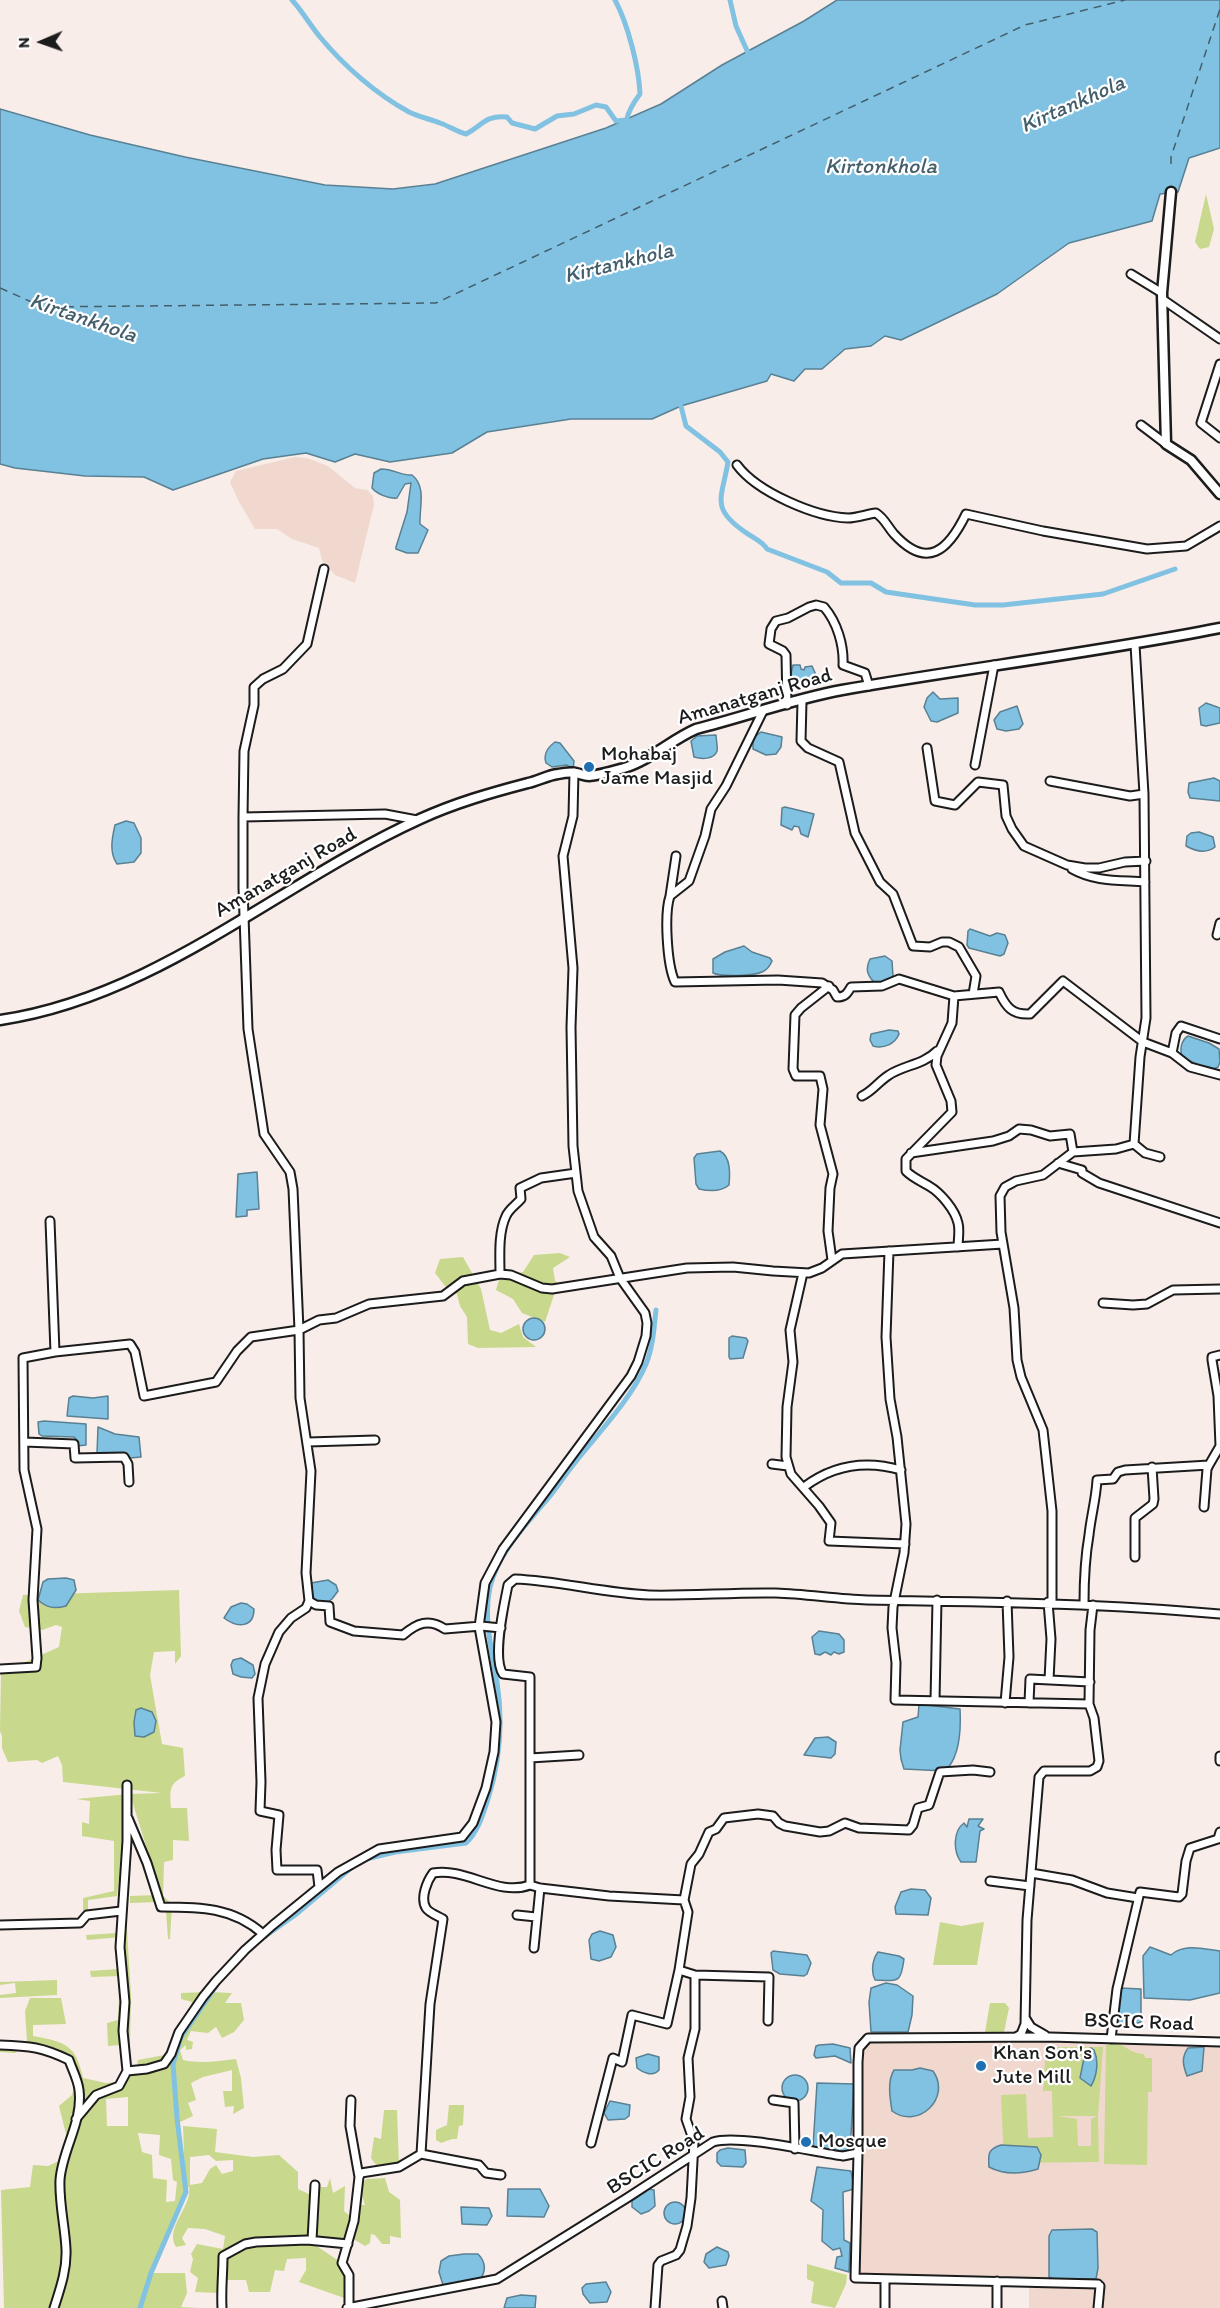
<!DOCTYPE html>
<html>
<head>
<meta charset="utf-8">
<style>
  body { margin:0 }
  #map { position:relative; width:1220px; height:2308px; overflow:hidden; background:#f8ede9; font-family:Itim,sans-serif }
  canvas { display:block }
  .north { position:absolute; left:12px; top:12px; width:60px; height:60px; -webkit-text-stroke:4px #fff; paint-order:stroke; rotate:268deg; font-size:16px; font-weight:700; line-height:24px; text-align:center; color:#1c1c1c }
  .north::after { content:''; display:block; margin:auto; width:21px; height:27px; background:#1c1c1c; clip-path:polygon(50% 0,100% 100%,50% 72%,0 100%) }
</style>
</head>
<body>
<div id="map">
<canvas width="1220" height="2308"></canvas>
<div class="north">N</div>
</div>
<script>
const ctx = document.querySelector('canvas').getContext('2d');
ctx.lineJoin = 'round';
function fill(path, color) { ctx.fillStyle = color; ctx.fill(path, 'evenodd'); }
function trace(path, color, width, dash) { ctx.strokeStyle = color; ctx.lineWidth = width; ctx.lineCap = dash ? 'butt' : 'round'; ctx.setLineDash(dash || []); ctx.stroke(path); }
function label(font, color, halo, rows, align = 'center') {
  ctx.font = font + ' Itim,sans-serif'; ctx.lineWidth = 4.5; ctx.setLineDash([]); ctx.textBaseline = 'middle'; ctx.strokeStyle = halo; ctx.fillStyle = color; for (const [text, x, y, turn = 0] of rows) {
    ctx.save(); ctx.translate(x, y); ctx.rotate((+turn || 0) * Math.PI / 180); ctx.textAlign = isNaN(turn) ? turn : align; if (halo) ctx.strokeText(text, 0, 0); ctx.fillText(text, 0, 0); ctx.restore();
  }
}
fill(new Path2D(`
  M295,457L307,458L328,466L355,488L367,490L373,496L374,505L355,583L335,575L322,560L319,548L292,539L277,529H255L238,500L230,482L236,471Z
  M869,2040L1220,2043V2308H1029V2285L854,2279L861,2052L864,2045Z`), '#f0d8cf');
fill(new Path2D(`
  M1206,194L1214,229L1209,247L1200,249L1195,242Z
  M560,1253L570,1257L553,1268L555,1281L558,1283L545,1322L522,1313L513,1299L496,1290L500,1276L523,1272L534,1255Z
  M463,1257L481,1289L490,1330L501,1333L519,1324L523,1337L536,1347L478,1348L468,1344L467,1317L460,1306L457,1294L445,1286L435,1273L440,1259Z
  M179,1590L181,1656L175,1664V1651L154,1652L150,1675L162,1744L183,1748L185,1776C168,1784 170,1791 171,1808H187L189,1841L173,1840V1860L164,1862L163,1896L172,1904L170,1939H168L166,1911L158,1910L156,1902L130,1903V1896L157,1895L155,1875L130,1794L162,1793L63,1782L62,1765L58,1756L42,1763L37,1760L8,1762L2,1748V1736L0,1731L1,1673L59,1647L62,1627L56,1625L42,1630L25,1627L19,1611L23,1595Z
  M129,1794L117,1896L88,1900V1910H83V1898L114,1891V1841L82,1836V1822L89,1824L90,1801L76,1799Z
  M126,1914L131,1995L130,2044L108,2046L107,2023L118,2020L119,1996H122L121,1976L91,1977L90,1971L118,1969L121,1937L87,1940L86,1935L117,1933Z
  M940,1922L961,1926L984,1922L977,1965H933Z
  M57,1980V1995L0,1998V1995L16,1993L15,1983L0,1985V1982Z
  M209,1992L232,1993L225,2003H241L244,2020L234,2032L222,2038L216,2027L208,2033L191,2031L187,2040L193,2042L192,2049L186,2050V2045L180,2050L183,2060C201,2064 218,2061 236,2059L241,2078L244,2108L233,2114L234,2106L225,2107L223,2091H232V2070L203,2077L191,2083L196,2100L188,2103L193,2116L178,2123L185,2180L183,2126L217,2129L215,2152L253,2157L279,2155L298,2172V2189L313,2196L317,2187H327L330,2178L333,2193L345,2186L344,2211L352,2218L355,2205H365L360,2189L366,2179L385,2178L389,2192L400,2200L401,2238L390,2236V2244H382L375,2235L371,2234L370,2243L365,2246L350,2237L348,2244L309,2241L342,2263L349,2275L347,2299L299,2282L306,2270V2258L287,2259L284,2271L275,2270L270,2292H249L246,2280H228L221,2277L220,2293L195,2292L198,2278L190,2272L193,2259L191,2254L197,2244L223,2249L225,2236L205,2229L188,2228L182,2238L186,2245L176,2247C164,2227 193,2207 189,2186L151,2273H185L187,2293L181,2307L199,2308H54L66,2251L60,2181L65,2156L66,2134L59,2106L72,2095L78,2071L69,2058C54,2054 46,2041 31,2049L22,2047L15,2053L0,2052V2043L27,2041L25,2011L30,1998H61L66,2024L33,2025V2036C66,2042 76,2045 83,2078L106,2083L122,2082L132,2071L129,2065H137L138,2060L170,2054V2043L178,2024L184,2023L192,2002L181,1999V1993ZM128,2097V2126H107L106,2099ZM138,2133L160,2135L159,2155L171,2159L173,2180L177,2182L175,2201L166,2202L167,2180L153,2178L152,2155L142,2152ZM209,2155L216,2161L233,2160V2171L222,2174L216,2165L210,2169L202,2183L190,2185V2157Z
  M990,2003H1005L1009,2008L1004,2032H985Z
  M1112,2043C1127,2044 1127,2053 1144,2054L1145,2058H1152V2092H1148L1147,2165L1104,2164L1106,2045Z
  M1046,2047H1103L1098,2116L1099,2162L1004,2163L1001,2095L1026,2094L1028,2138L1053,2137L1052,2091H1043ZM1058,2116H1097L1091,2119V2146H1078L1077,2119Z
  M449,2105H464L463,2125L459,2126L457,2139H452L441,2143L436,2140V2130L447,2125Z
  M384,2110H397L399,2167C385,2169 379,2171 371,2158L374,2137L381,2139Z
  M63,2159L58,2181L65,2251L53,2308H4L1,2190L30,2187L33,2165L48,2166Z
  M807,2264L847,2275L846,2284L835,2308L811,2303L814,2282L807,2279Z`), '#c8d88c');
const water = new Path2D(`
  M837,0H1220V148L1189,158L1178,192L1160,194L1152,221L1069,243L997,294L901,340L885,336L871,346L845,349L822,369H805L794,381L771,374L767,381L681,406L652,419H571L487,432L452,453L390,462L355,454L335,462L306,453L263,459L173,490L144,477L85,476L15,468L0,464V109L90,135L185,157L325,185L393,189L435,184L606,128L661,104L722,65L804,21Z
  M381,469C394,469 402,476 412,475C427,487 419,508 420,524L428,530L418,553H407L396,549V547L407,512L411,483L405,484L397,498C389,499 377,494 372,488L374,473Z
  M793,665H800L801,669L804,670L805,667L812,666L816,675L801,688L794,689L790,678Z
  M933,692L940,699L958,698V713L937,722L931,721L924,707L927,698Z
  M1206,703L1220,708V723L1206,726L1201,725L1199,708Z
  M1017,706L1023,724L1019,729L1006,731L997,729L994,720L1000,712Z
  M761,732L782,737L781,747L776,754L766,755L753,749V738Z
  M716,735C716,740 718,747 717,751C714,760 701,759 694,757L691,741L697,736Z
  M555,742L560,743L574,761L573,769L567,765L552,767L546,763C543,754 548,747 555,742Z
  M1214,778L1220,781V801L1190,798L1188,792L1189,783Z
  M785,807L814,814L808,837L801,834L799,827L794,826L792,830L781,825L782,808Z
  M126,821L134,823L141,838V853L134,862L117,864C109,853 112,838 115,825Z
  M1199,832L1213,837L1215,847C1206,854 1195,851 1186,846L1187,836L1191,833Z
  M970,929L990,936L997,933L1005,935L1008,943L1004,954L1000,956L969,948L967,945L968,931Z
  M744,946L752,952L770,958L772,961C770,966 767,970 762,972C753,976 721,977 713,973V959L725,952Z
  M885,956L892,961L893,976L890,979L876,984C867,976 865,969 870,959Z
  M889,1030L898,1031L899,1034C895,1044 884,1049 873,1046L870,1040L871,1034Z
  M1188,1036L1209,1043L1219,1049L1220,1062L1218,1067L1211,1070L1183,1058C1179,1051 1181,1040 1188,1036Z
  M720,1151C731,1157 730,1174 729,1185C721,1192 708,1191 699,1189L696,1184L694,1158L697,1154Z
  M257,1172L259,1209L247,1210V1216L236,1217L238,1174Z
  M523 1329a11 11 0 1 1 22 0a11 11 0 1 1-22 0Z
  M732,1336L746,1338L748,1341L743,1358L730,1359L729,1357V1338Z
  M73,1396L93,1398L108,1396V1419L67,1416L69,1398Z
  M44,1421L86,1424V1445L77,1446L76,1439L74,1437L42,1436L39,1434L38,1422Z
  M98,1427L115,1434L139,1437L141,1457L130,1458L128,1455L97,1453Z
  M66,1578L74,1580L76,1590L66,1606C54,1609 47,1608 38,1600L43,1582L48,1579Z
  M328,1580L336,1585L338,1591L332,1599L325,1604L311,1601V1583Z
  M241,1603L247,1604L254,1609C254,1628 237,1628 224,1618L231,1607Z
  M819,1631L839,1634L844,1640V1652L839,1654L834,1652L831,1655L825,1652L820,1655L815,1654L812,1637Z
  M241,1658L253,1665L255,1674L252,1678L241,1677L233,1674L231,1665L233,1660Z
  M919,1704L960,1709C961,1728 960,1757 945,1771L904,1769L901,1759L900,1750L903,1722L918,1717Z
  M141,1708L152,1712L156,1721L154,1732L144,1737L135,1736L134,1722L136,1710Z
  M828,1737L836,1742L835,1754L831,1758L804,1755L815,1738Z
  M969,1819H983L978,1826L984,1829L980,1831L976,1862H961C953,1851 953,1831 964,1823L967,1827Z
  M911,1889L925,1890L931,1898L928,1915L896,1914L895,1907L901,1892Z
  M600,1931L613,1935L616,1947L611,1957L599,1961L591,1959L589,1940L592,1934Z
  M1150,1947L1171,1955C1184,1943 1204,1949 1220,1951V1993L1190,2000L1144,1998L1143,1956Z
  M773,1951L807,1955L811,1963L807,1974L804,1976L780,1974L773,1970L771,1953Z
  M878,1952L899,1956L904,1959C901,1983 899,1981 875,1980C871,1972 872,1960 878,1952Z
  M886,1983L897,1985L913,1996L912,2015L908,2032H871L869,2002L871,1988Z
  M1121,1988L1141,1989V2022L1127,2026L1115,2023Z
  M819,2045L833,2044L850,2048L851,2063L835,2056L816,2058L814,2055L816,2046Z
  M1204,2047L1202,2071L1187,2076C1183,2065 1181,2058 1188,2048Z
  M1091,2048L1094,2050C1099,2061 1097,2076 1091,2086L1080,2078L1085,2053L1087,2049Z
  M648,2054L659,2057V2070C653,2077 643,2073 637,2068L636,2058Z
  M920,2068L933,2071C952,2098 918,2130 892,2111C890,2098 887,2081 894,2070H912Z
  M782 2088a13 13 0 1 1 26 0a13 13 0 1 1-26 0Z
  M817,2083L854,2084L850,2151L848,2152L813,2147Z
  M610,2101L630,2105L629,2116L625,2119L608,2120L604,2113Z
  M1001,2145L1037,2147L1041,2155L1038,2169C1022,2174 1004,2175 989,2167C988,2154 988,2149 1001,2145Z
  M728,2148L745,2150L746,2163L743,2167L721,2166L717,2162V2153L720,2150Z
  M817,2167L851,2171L854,2189L843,2192L844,2240L850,2243L849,2272L835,2268L837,2257L842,2256L840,2248L833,2250L822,2241L823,2210L811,2201Z
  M508,2189H540L549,2206L544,2217L507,2216Z
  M649,2189L654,2190L655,2206L649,2211L641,2214L632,2207V2201Z
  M664 2213a11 11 0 1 1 22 0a11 11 0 1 1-22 0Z
  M461,2207L489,2208L492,2216L487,2225L462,2224Z
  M1092,2229L1097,2232L1098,2268L1096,2279H1053L1049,2277V2236L1052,2230Z
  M717,2247L728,2252L729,2256L726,2265L709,2268L704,2262L706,2254Z
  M464,2254H478C486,2262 486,2271 480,2280L443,2285L439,2272L441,2261L449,2256Z
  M606,2282L611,2292L607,2302L590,2303L583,2294L582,2288L586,2284Z
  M521,2295L536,2296L535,2308H504L507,2298Z`);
fill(water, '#81c2e2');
trace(water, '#598093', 1.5);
trace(new Path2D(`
  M292,0C303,12 310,25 320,37C344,66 376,94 409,112C419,117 430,119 440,123C449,126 457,132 466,134C483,125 485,115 507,117L512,123L535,129L557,116L574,114L596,105L606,107L616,121L626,120
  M615,0C628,24 639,68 640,94C633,103 628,112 626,122
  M730,0L736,26L749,55
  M681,406L686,426L720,452L728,462C722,498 710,508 745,532C753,538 762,541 767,549L827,572L841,583H871L886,592L975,605H1003L1103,594L1175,569
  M366,1859L395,1852L466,1843C478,1832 483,1814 488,1799C500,1761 503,1721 497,1682C492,1651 483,1618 490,1587C498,1554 523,1528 544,1503C556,1490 565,1474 577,1460C600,1431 632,1398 646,1364C653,1347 654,1328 656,1310
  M264,1937L295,1915L351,1868
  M140,2308L151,2273L186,2192L177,2118L173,2064L181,2037L216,1986`), '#81c2e2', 5);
trace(new Path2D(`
  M1171,164V157L1220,9
  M0,288L43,307L436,303L1025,25L1125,0`), '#445e6b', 1.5, [8, 6]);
const minor = new Path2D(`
  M1131,274L1162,293
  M1162,299L1220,339
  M1220,364L1201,423L1220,438
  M1141,425L1166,444
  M737,465C757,492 815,517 848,518C857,518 867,514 876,513C885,519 887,526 894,534C927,570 948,551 966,514L1043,531L1147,549L1186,546L1220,526
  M802,701L801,741L808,748L839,762L855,833L880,882L893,894L913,946L930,947L942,942H949L959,947L976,976L973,994
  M787,705L786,655L783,651L769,644L771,629L776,621L788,618L809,607L816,605L824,607C837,622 844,645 843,665L865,673L869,686
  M763,711L726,786L711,809L705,836L689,881L670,896C664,914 667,965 675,982L778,980L822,983L833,990L837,997C845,997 847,994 851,987L882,986L899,979L954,996L999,992C1006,1007 1012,1015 1030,1014L1063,981L1143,1042L1172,1053L1190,1067L1220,1075
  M927,748L935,801L955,805L978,782L1003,785L1006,816L1012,829L1024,846L1067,865L1085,868H1099L1125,862L1146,861
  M975,765L994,665
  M1050,781L1130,796L1144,794
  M243,817L244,751L254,705V687L263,679L283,669L307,644L324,569
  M1072,869C1095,882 1119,880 1145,882
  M670,896L676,856
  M1217,935L1220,923
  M829,986L801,1008L795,1015L793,1069L796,1076H820L823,1089L820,1125L833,1174L830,1188L828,1231L832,1260
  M954,996L952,1023L937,1056L936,1065L951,1101L952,1112L906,1159V1171C913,1178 921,1181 929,1186C941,1193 955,1210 958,1223C960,1230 958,1240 958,1247
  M1172,1053L1176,1033L1181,1026L1220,1039
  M862,1096C873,1091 879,1081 889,1075C904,1065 923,1065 937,1051
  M1134,1144L1140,1057L1146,1018L1144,794L1135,645
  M911,1153L993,1141L1009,1136L1019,1129L1031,1130L1050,1136L1070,1134L1073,1152
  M1058,1163L1082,1170V1173L1099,1183L1220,1223
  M889,1251L886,1337L890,1399L897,1437L906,1524L904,1553L893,1607L892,1628L896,1663L895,1700L1089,1704
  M803,1273L790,1330L793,1362L787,1407L786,1457L791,1474L819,1506L831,1523L829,1541L905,1544
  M500,1274C500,1256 498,1233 506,1216C509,1209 516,1205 521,1199L520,1188L541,1178L576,1173
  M1103,1303L1133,1305L1147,1304L1173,1290L1220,1289
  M55,1352L130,1344L135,1352L144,1396L216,1382L237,1351L251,1337L299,1330L293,1189L290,1172L264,1134L248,1029L243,888V817L385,814L417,820
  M25,1442L74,1444L75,1458L124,1457L128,1464L129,1482
  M308,1442L375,1440
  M1220,1446L1218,1396L1212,1360V1357L1220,1355
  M772,1464L788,1466
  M804,1487C833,1465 866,1460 901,1470
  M1204,1507L1207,1469L1209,1465
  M1135,1557V1518L1153,1504L1154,1499L1152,1467
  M309,1601L316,1605L329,1606L330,1622L354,1631L403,1635C417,1623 429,1618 445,1629L481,1626L501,1628
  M1048,1602L1051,1639L1049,1680
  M1052,1602V1511L1043,1430L1021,1377L1017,1360L1014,1308L1001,1232L1000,1196L1005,1187L1016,1181L1043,1175L1073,1152L1116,1149L1134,1144L1145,1153L1160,1157
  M1084,1604C1084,1581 1085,1558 1089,1535C1091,1516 1096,1499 1097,1480L1113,1479L1118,1472L1125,1470L1209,1465L1220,1446
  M0,1669L36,1667L37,1658L33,1600L37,1529L24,1470L23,1358L55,1352L50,1221
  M935,1701L937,1600
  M1005,1703L1009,1657L1007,1601
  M1029,1703L1030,1679L1090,1682
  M1220,1756V1761
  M530,1758L579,1755
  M128,1818L147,1863L161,1907C200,1907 233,1907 263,1934
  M1031,1873L1072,1880L1107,1893L1138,1898
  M990,1881L1030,1886
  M530,1885L540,1888L609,1896L684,1900L688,1912L679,1970L695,1975L769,1977L768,2021
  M319,1887L317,1870H277L276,1850L279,1815L260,1811L261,1782L258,1698L265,1664L279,1632L291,1618L306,1608L309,1601L306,1573L311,1471L300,1398L299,1330L319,1320L336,1318L369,1304L443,1296L463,1281L500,1274L511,1275L542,1288L552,1289L687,1268L733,1267L773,1271L809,1273L822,1268L842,1254L1003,1244
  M684,1900L691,1864L699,1854L709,1832L716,1829L724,1818L758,1814L773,1816L779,1823L785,1826L820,1832L829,1831L845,1823L859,1828L909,1830L913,1825L918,1808L929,1805L940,1772L973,1770L990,1772
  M517,1915L536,1917
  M0,1925L80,1923L87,1915L121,1911
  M534,1948L540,1888
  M1026,2019L1031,2027L1045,2035
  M1016,2037L1021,2034L1025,2024L1027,1920L1039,1777L1044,1771H1090L1097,1767L1099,1761L1094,1718L1089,1704L1090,1630L1093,1605
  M1111,2039L1117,1989L1140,1892L1179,1897L1182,1894L1186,1861L1190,1848L1218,1839L1220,1832
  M0,2045C30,2046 42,2047 69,2060C72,2069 78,2080 79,2090C83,2122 62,2150 60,2180C59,2203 65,2227 66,2249C67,2270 60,2289 54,2308
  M127,2071L147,2069L164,2064L171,2054L179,2032L203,1997L216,1981L245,1950L273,1925L338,1872L379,1849L462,1837L473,1823L486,1788L494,1752L496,1722L479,1627L485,1583L503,1549L631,1376L638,1362L646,1336L647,1323L645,1313L620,1278L611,1256L594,1237L578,1191L573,1146L571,1027L573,968L563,856L573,816L574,772
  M351,2100L350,2126L359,2177
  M773,2100L794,2103L795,2149
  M76,2119L96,2095L119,2086L127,2071L123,2031L125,2002L120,1947L127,1841V1785
  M591,2143L613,2058L622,2062L632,2015L667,2024L679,1970
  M858,2153L855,2278L1098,2284
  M421,2154L479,2165L486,2173L501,2175
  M312,2240L315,2185
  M722,2301L723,2308
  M222,2308C221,2290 223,2274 223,2256L245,2244L256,2242L307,2240L348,2244
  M347,2308L497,2279L627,2198L713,2142C738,2134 813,2152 843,2156L858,2153V2062L859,2048L868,2038L1050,2037L1220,2042
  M349,2308V2275L342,2263L354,2221L359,2177L361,2173L399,2167L421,2154L430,2004L443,1919C438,1916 429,1913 426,1908C420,1898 427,1881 433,1873C466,1867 498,1897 530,1885V1677L503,1674C492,1658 504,1605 508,1585L515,1579C560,1581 604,1593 649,1595C692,1596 734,1592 776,1593C806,1594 837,1599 867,1600C986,1602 1101,1603 1220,1614
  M655,2308L658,2265L661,2261L676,2255L680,2250L687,2226L691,2198L694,2142L686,2119L690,2097L688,2058L695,2029V1975
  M885,2308V2279
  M997,2308V2281
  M1098,2308L1100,2286`);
const major = new Path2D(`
  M1171,192L1162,293L1166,444L1191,460L1220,494
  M0,1020C157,997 279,883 420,819C455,803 490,793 528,783C538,781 548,775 558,774C563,773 571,772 576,773C581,774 584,776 589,776C601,775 613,771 624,768C650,760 671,740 696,729C744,717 793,699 842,690C967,668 1094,653 1220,628`);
trace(minor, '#1c1c1c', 11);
trace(major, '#1c1c1c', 13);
trace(minor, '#fff', 7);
trace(major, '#fff', 8);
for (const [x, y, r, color] of [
  [589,767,6,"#1f6fb2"],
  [981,2066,6,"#1f6fb2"],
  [806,2142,6,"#1f6fb2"]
]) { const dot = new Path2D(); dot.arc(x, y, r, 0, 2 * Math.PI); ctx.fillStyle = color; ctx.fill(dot); trace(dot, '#fff', 2); }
label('21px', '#1c1c1c', '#fff', [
  ["Amanatganj Road",755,697,-16],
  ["Amanatganj Road",286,873,-30],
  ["BSCIC Road",1139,2023,2],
  ["BSCIC Road",656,2161,-32]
]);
label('21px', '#1c1c1c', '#fff', [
  ["Mohabaj",601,755],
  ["Jame Masjid",601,779],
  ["Khan Son's",993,2054],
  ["Jute Mill",993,2078],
  ["Mosque",818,2142]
], 'left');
label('italic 22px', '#445e6b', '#fff', [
  ["Kirtankhola",1073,105,-24],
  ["Kirtonkhola",881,167],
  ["Kirtankhola",619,264,-14],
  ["Kirtankhola",83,319,19]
]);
</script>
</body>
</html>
